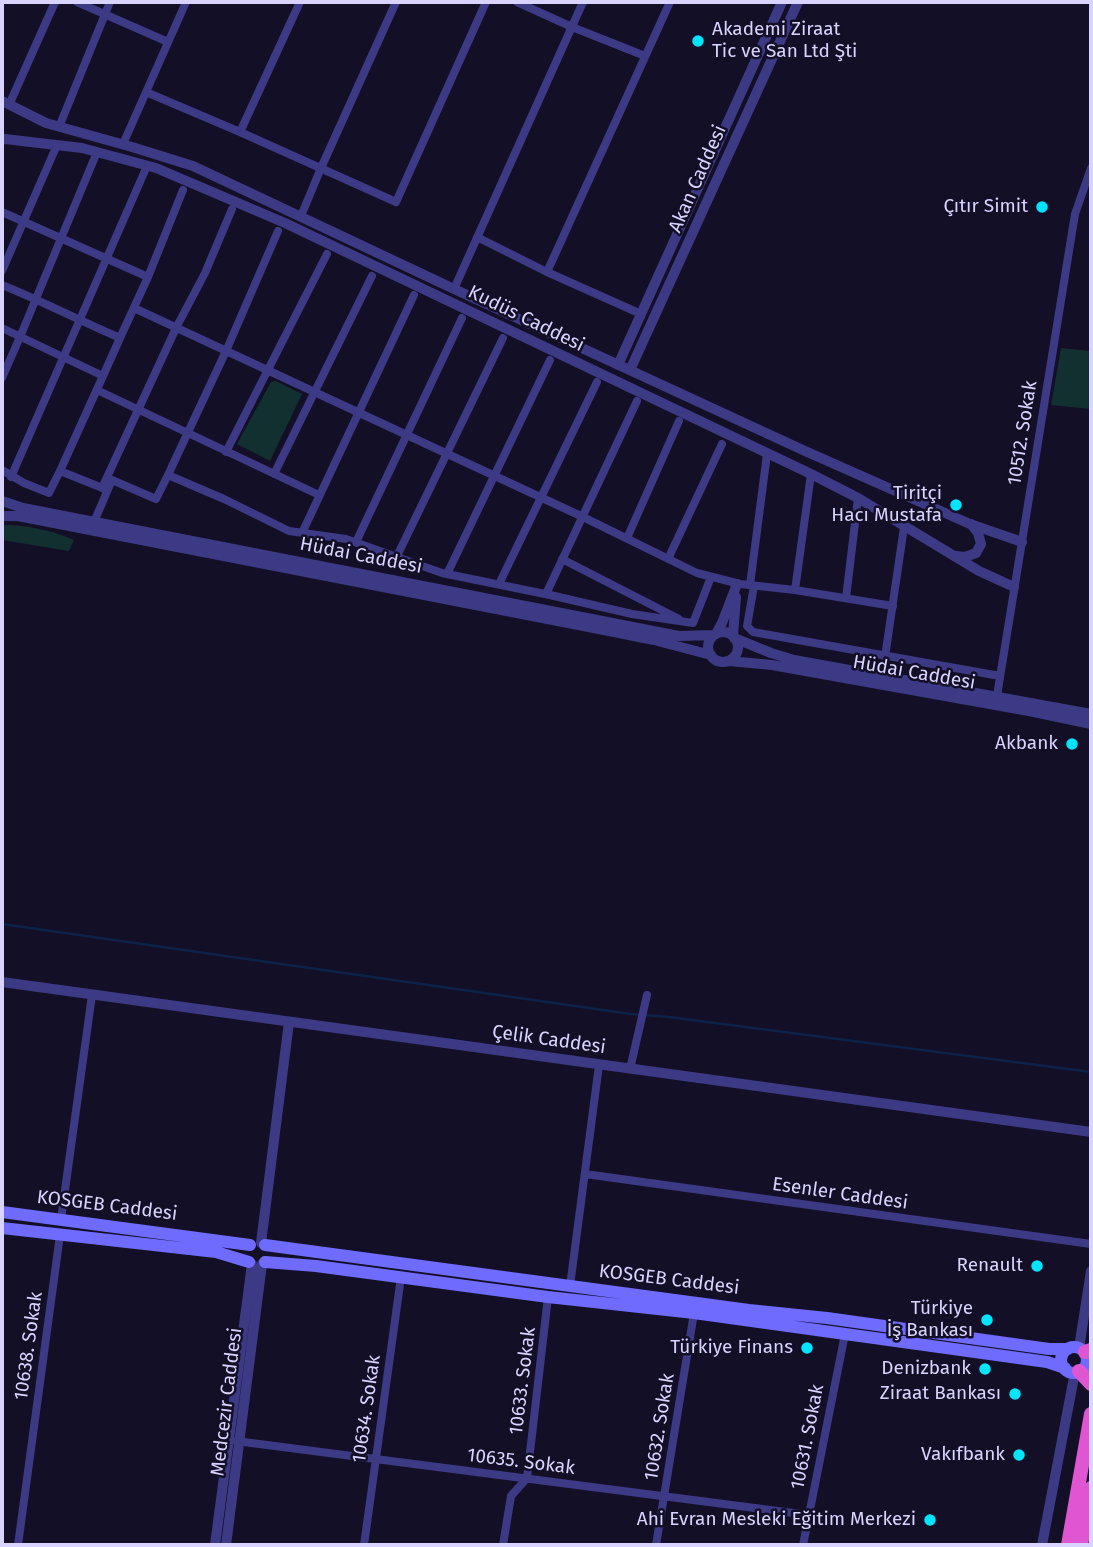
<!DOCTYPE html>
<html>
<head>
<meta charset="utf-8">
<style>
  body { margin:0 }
  #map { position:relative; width:1093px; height:1547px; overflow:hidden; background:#130f26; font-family:"Fira Sans",sans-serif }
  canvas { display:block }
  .frame { position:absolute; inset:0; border:4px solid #d9d4ff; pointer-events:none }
</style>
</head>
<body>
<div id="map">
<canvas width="1093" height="1547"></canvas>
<div class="frame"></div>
</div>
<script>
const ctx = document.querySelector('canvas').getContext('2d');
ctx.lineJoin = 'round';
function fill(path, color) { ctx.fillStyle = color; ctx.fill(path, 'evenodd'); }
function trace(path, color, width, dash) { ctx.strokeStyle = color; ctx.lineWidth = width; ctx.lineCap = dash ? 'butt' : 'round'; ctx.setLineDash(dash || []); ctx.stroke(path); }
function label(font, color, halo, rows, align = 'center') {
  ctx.font = font + ' "Fira Sans",sans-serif'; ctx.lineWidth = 5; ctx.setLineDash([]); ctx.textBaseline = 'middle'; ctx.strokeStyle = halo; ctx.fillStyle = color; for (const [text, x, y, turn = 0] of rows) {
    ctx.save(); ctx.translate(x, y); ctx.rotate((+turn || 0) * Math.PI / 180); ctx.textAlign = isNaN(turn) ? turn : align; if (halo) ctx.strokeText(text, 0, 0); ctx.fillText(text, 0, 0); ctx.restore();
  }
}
fill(new Path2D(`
  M1061,348L1091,351V409L1051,405Z
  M276,381L302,394L270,461L237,444L271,382Z
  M2,525C23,524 55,531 74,540L69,551L2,540Z`), '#12302f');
trace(new Path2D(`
  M2,924L631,1014L669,1017L1091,1072`), '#0c2248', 2.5);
trace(new Path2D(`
  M77,2L168,42
  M517,2L572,27L645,56
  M146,92L240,132L300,2
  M9,105L55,2
  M59,127L110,2
  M240,132L396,202L486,2
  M123,144L186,2
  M2,212L148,277
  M301,216L321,168L396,2
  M477,237L547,272L641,314
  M2,271L57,145
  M547,272L670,2
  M2,285C42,301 80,321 120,338L148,277L183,190
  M454,289L583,2
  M134,308L583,517L697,573L740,584L795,590L893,606
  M2,328L103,376L60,471
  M103,376L120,338
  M2,378L20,337L97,152
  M97,390L319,495
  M226,452L327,254
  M2,470L24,483L49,493L60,471L105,489
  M274,474L372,276
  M168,475L226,351L278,231
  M11,477L147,166
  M102,488L176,328L205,273L232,209
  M94,522L112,480L156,499L168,475L224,499L289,531L346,539L442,573L550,595L632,614L693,623L711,577
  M302,533L414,295
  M627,538L679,421
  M356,542L462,318
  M397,556L503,338
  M562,559L679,619
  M668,559L722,444
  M447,574L550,360
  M499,584L597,382
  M750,585L767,454
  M754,586L747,626L753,632L1000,676
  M795,590L811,474
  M546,594L637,401
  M846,598L858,498
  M885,657L904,527
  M996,702L1075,214L1091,168
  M630,1069L647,995
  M585,1174L1091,1244
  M61,1219L92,995
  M570,1286L599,1065
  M236,1441L809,1515
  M18,1545L60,1235
  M364,1545L401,1277
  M503,1545L511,1496L527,1478L548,1297
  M656,1545L694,1313
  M803,1545L845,1334`), '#3d3a85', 8);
trace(new Path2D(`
  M2,101L46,123L132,147L193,166L454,289L805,451L970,524L1022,542
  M2,140L5,139L82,148L156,168L285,223L811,474L858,498L979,571L1014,587
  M618,365L782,2
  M630,370L798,2
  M2,501L23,508L679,636L714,635
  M2,516H18L599,629L654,640L711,655
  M956,556L965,557L976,553L981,544L978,533L971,524
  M708 647a15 15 0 1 1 30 0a15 15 0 1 1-30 0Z
  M716,634L722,623L737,584
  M733,636L736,597
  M734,638L771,653L794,660L1091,714
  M729,661L772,665L1029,711L1091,724
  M2,982L1091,1132
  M261,1243L289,1022
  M1079,1348L1091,1271
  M215,1545L252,1264
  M226,1545L262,1264
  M1042,1545L1075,1372`), '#3d3a85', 10);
trace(new Path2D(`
  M2,1212L250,1245
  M2,1228L216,1252L249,1262
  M265,1245L749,1310L827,1318L1049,1349H1068
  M265,1262L316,1266L548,1297L694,1313L1047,1362L1065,1368
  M1061 1360a13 13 0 1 1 26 0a13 13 0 1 1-26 0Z`), '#6f6bff', 12);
trace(new Path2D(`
  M1085,1352L1091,1350
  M1079,1371L1091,1384
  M1068,1545L1091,1414
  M1081,1545L1091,1488`), '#e055d1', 14);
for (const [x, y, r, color] of [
  [698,41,7,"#00e5ff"],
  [1042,207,7,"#00e5ff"],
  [956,505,7,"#00e5ff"],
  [1072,744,7,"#00e5ff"],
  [1037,1266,7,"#00e5ff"],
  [987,1320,7,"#00e5ff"],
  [807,1348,7,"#00e5ff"],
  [985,1369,7,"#00e5ff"],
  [1015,1394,7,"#00e5ff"],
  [1019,1455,7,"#00e5ff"],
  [930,1520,7,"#00e5ff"]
]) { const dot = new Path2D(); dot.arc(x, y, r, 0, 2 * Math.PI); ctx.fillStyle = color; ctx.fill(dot); trace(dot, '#130f26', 2.5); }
label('19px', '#d9d4ff', '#130f26', [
  ["Akademi Ziraat",712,30,"left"],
  ["Tic ve San Ltd Şti",712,52,"left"],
  ["Çıtır Simit",1028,207],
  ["Tiritçi",942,494],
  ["Hacı Mustafa",942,516],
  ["Akbank",1058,744],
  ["Renault",1023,1266],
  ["Türkiye",973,1309],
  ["İş Bankası",973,1331],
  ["Türkiye Finans",793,1348],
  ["Denizbank",971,1369],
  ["Ziraat Bankası",1001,1394],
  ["Vakıfbank",1005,1455],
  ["Ahi Evran Mesleki Eğitim Merkezi",916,1520]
], 'right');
label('19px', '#d9d4ff', '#130f26', [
  ["Akan Caddesi",698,179,-66],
  ["Kudüs Caddesi",526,319,26],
  ["10512. Sokak",1023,433,-81],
  ["Hüdai Caddesi",361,556,11],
  ["Hüdai Caddesi",914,673,10],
  ["Çelik Caddesi",549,1040,8],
  ["Esenler Caddesi",840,1194,8],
  ["KOSGEB Caddesi",107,1206,7],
  ["KOSGEB Caddesi",669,1280,7],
  ["10638. Sokak",29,1346,-82],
  ["10633. Sokak",523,1381,-83],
  ["Medcezir Caddesi",227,1402,-83],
  ["10634. Sokak",367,1409,-82],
  ["10632. Sokak",660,1427,-81],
  ["10631. Sokak",808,1437,-79],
  ["10635. Sokak",521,1462,7]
]);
</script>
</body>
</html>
